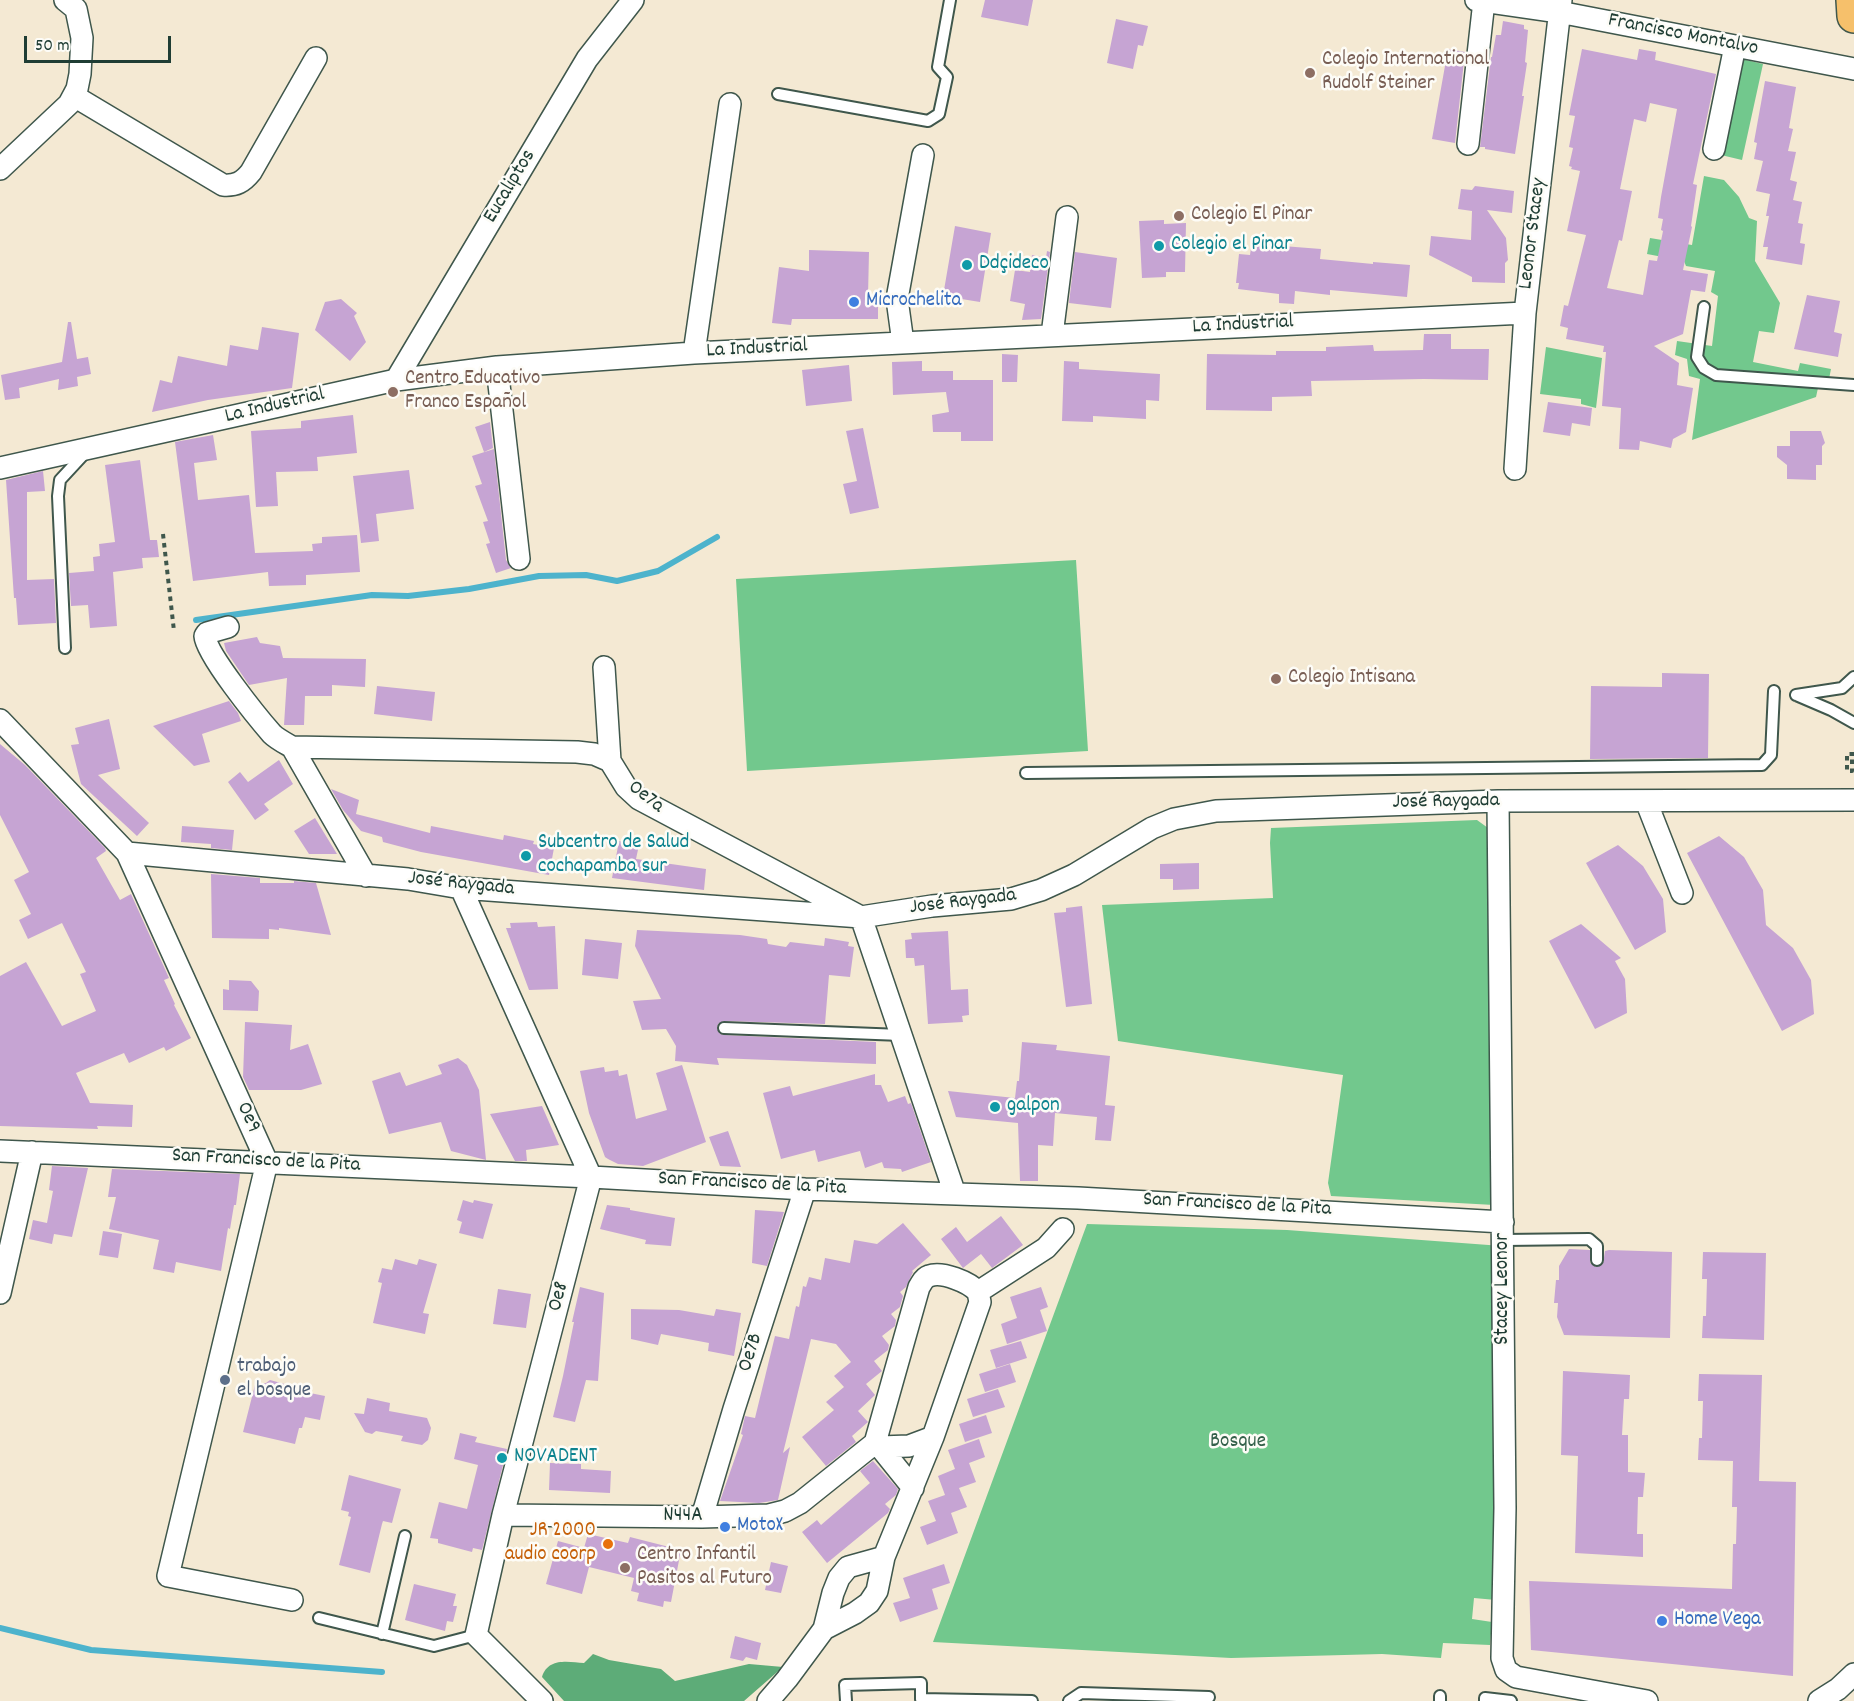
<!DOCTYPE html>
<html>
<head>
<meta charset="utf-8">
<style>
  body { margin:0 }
  #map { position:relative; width:1854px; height:1701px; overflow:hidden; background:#f4e9d3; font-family:Dekko,sans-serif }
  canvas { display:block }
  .scale { position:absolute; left:24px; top:36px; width:147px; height:27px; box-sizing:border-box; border:3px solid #1f3d34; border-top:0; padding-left:8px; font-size:18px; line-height:21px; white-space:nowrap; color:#1f3d34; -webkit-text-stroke:4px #fdfcf7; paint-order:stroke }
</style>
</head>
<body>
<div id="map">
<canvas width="1854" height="1701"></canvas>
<div class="scale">50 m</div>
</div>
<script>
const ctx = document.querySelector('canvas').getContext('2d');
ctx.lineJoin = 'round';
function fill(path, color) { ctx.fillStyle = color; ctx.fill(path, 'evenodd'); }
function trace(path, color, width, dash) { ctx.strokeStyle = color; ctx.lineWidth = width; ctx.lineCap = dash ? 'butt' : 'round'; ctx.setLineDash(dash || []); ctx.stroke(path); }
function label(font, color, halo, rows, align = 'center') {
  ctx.font = font + ' Dekko,sans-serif'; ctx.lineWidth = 5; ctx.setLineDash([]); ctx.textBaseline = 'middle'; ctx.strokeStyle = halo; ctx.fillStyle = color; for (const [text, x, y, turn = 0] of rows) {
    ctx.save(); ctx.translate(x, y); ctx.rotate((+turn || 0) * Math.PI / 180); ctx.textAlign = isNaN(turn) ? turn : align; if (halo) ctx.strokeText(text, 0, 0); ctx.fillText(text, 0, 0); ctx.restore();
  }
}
fill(new Path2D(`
  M1742,59L1763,64L1742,160L1721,155Z
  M1704,176L1724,180L1739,197L1749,218L1757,221L1755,261L1780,303L1774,333L1759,331L1753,362L1798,371L1800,363L1831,369L1828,384L1818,388L1816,397L1692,440L1700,379L1689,376L1687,359L1675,355L1677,341L1712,346L1718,296L1711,292L1715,271L1686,266L1684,261L1647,254L1650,238L1692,245Z
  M1546,347L1602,358L1596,408L1581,404V399L1540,394Z
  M1076,560L1088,751L747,771L736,579Z
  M1477,820L1488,828L1494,1205L1331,1196L1328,1183L1343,1075L1118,1041L1102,905L1273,898L1270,843L1271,828Z
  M1087,1224L1287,1230L1502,1246L1496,1600L1474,1598L1472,1619L1492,1622L1490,1645L1443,1643L1441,1658L1382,1654L1231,1658L933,1642Z`), '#72c88d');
fill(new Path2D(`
  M593,1654L609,1660L661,1669L675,1681L749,1664L783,1667L744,1701H564L542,1677C548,1657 569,1662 584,1663Z`), '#5dac78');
trace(new Path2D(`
  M196,620L372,595L408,596L469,589L539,576L586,575L617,581L658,571L717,537
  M0,1628L91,1650L382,1672`), '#4db3cc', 6);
fill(new Path2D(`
  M985,0H1033L1028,26L981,17Z
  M1116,19L1148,26L1143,46L1138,45L1133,69L1107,63Z
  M1503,21L1524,25V29L1528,30L1525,62L1527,63L1522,96H1524L1515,154L1485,149V147H1480L1491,57H1492L1496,35H1501Z
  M1448,49L1465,52L1455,143L1432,139Z
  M1582,49L1637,60L1639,49L1656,52L1655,60L1716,74L1693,184L1697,185L1691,226L1692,227L1683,270L1708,274L1705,292L1691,290L1683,334L1654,346L1679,363L1677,385L1693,388L1686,432L1673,439L1671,448L1640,441L1639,450L1619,449L1621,408L1602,406L1606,352H1603L1604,346L1566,339L1568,328L1560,326L1564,305L1568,306L1586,235L1567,231L1580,171L1571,169L1572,167L1569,166L1573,148L1569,147L1575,116L1569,115ZM1650,103L1677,109L1661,197L1658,218L1663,219L1661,230L1663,231L1657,261L1649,260L1643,295L1607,288L1619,240L1622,241L1632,191L1620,189L1634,119L1646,122Z
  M1765,81L1796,87L1789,128L1793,129L1788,151L1796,152L1790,180L1797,182L1793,200L1802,202L1798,223L1803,224L1800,243L1805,244L1802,265L1766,259L1768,247H1763L1769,216H1766L1770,194L1756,191L1763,161L1754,159L1757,143L1754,142Z
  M1475,186L1514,191L1512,213L1487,210L1506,238L1508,260L1505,263V283L1472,282V277L1429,255L1431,236L1471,240L1472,211L1458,209L1461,189L1472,190Z
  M1164,220V224L1186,223L1185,272H1166V277L1142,278L1139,221Z
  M955,226L991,233L980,302L943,296Z
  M1252,241L1271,243L1270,245L1321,249L1320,259L1373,264V262L1410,265L1407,297L1330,290V295L1295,291L1294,304L1279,303V294L1238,289L1239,283H1236L1239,254L1250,255Z
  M809,250L869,252L868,296L878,295V319H792L791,325L772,323L779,267L809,271Z
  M1047,251L1050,252L1041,319L1022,320L1025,304L1010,301L1015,270L1030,272L1032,255L1046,258Z
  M1075,252L1117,258L1111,308L1069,303Z
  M1807,295L1840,301L1834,332L1842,334L1838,357L1794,349Z
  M341,299L357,313L354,316L366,342L350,361L315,330L325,302Z
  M68,322H71L77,359L88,357L91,374L77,377L78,386L58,390L59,379L19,388L20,398L5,400L1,375L62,362Z
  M262,327L299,333L292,388L208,400L152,412L160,380L172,383L178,356L227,366L230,345L258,350Z
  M1424,334H1451V349H1489L1488,380L1424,379L1311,381L1312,396L1272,397V411L1206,410L1207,354L1276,355V351H1326V347L1373,345L1374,351L1423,350Z
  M1002,354L1018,355L1017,382H1002Z
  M922,361V371H953V380H993V441H961V432H933L932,415L949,412L946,392L893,395L892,362Z
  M1064,361L1079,362V369L1160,374L1159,401L1146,400V419L1093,416V422L1062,421Z
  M849,365L852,401L806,406L802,370Z
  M1548,402L1592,408L1590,426L1572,423L1570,436L1543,432Z
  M353,415L357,453L317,457L318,471L276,472L278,506L256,507L251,431L301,428V421Z
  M490,422L493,448L484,452L475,427Z
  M863,428L879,508L850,514L843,484L857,481L846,431Z
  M1790,431H1821L1825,443L1822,446V465H1816V480L1787,479V465L1777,457V446H1790Z
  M213,435L217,460L194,463L198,500L249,495L255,553L313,551L312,544L322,543V537L357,535L360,572L306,575V585L269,586L268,572L193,581L175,442Z
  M494,449L506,560L511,568L496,573L486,544L490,543L483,522L488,521L475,486L482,484L472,456Z
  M140,460L150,540H157L159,557L142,558L143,568L113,572L117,626L90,628L88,605L71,606L69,573L94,571L93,557L100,556L99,544L115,542L105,465Z
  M409,470L414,509L376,514L379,541L361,543L353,476Z
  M43,471L45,491L27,492V580L54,579L56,623L18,625L16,598H14L6,480Z
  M257,637L260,643L280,646L283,658L366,659L365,687L332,685V696H305L304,725H284L287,678L249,685L226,651L224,643Z
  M1662,673L1709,674L1708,758L1590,759L1591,686L1662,687Z
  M377,686L435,692L432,721L374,714Z
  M229,701L238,713L241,721L202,734L210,762L194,766L153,726Z
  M109,719L120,769L98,775L149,823L137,836L81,784L71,745L79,744L75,728Z
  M0,744L25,765L105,848L106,851L96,858L120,900L131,894L169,978L164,980L175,1004L174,1005L191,1038L166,1051L164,1047L129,1063L124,1053L76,1073L90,1103L133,1105L132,1127L97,1126L98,1129L0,1126V976L26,962L62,1026L96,1011L80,974L86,972L62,923L28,939L19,920L31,914L14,880L29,872L0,815Z
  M279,760L293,784L264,804L269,810L255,820L228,782L240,772L248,782Z
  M331,789L359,800L356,814L430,833L431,826L503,840L504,835L534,841L533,844L554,848L549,875L421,852L383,842L382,837L361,831L343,810Z
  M315,818L337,854H309L294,831Z
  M182,826L234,830L232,850L211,848V844L181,842Z
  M1719,836L1744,857L1763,890L1766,925L1793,948L1811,980L1814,1014L1782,1031L1687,853Z
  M619,841L639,845L636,859L706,869L704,890L612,878Z
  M1618,845L1643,866L1663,899L1666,932L1635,950L1586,863Z
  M1199,863V889L1173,890V879H1160V864Z
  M211,874L260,878V883H294V881L316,883L331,935L279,928V930L269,929V939L212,938Z
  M1082,906L1092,1004L1066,1007L1054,913L1066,912V908Z
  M537,922L538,927L555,926L558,989L529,990L506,928H511L510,923Z
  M1581,924L1621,958L1615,961L1625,979L1627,1013L1595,1029L1549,941Z
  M637,930L740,935L767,939L768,944L786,947L790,942L824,946L825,938L849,942L848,946L854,947L850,977L829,975L825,1024L724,1021L718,1024L717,1028L720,1034L724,1035L876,1042V1064L717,1058L719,1065L675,1061L676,1046L666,1029L642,1030L633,1001L661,999L635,946Z
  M948,931L951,990L968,989L969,1015L962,1016L963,1022L928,1024L924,965L915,966L914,958H906L905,940L912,939L911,933Z
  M585,939L622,943L618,979L582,975Z
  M229,980L251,981L259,991L258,1011L223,1010V989L229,990Z
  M245,1022L292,1025L290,1050L308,1044L322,1084L301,1090H249L243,1077Z
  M1022,1042L1057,1045L1056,1050L1110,1056L1105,1105L1115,1106L1111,1141L1095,1140L1097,1117L1055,1113L1053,1146L1038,1145V1181H1020L1018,1123L956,1117L948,1091L1015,1098L1017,1081H1019Z
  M458,1058L467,1065L479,1090L486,1160L451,1151L441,1122L389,1134L372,1081L400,1072L406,1086L442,1074L438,1065Z
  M682,1065L706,1142L643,1166L618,1164L608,1159L605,1157L589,1113L580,1071L604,1067L605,1072L618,1070L619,1076L627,1074L636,1119L667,1110L656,1073Z
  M875,1074V1085H881L888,1102L905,1096L908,1104L911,1103L931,1162L902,1172L901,1169L884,1168L882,1162L865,1168L860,1151L818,1162L815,1150L781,1159L763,1093L790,1086L793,1096Z
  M542,1106L559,1145L526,1150L527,1161H515L490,1114Z
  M728,1131L741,1167L720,1166L709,1137Z
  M52,1166L88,1168L72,1237L54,1234L52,1244L29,1239L33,1220L47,1223L53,1191L49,1190Z
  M112,1169L240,1174L236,1205H234L230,1229L228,1228L221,1271L176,1262L174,1273L153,1269L159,1240L109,1229L116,1197H108Z
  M463,1200L473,1203L474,1200L493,1204L483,1239L459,1233L462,1222L457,1220Z
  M607,1205L630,1208V1210L675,1218L671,1246L645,1244L646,1240L600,1229Z
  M755,1210L784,1212L767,1266L752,1263Z
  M1001,1216L1023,1245L992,1268L981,1254L963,1268L941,1239L956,1227L967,1242Z
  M903,1223L931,1255L912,1271L913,1272L906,1287L900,1292L903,1296L900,1307L891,1314L896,1320L895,1326L882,1336L889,1345L888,1350L874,1361L882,1371L866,1384L875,1395L858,1411L868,1422L852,1436L856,1442L826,1466L802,1437L834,1410L826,1402L844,1387L834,1376L851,1362L836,1344L811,1339L783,1453L790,1447L778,1500L759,1503L720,1501L743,1435L741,1434L745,1416L755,1418L775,1336L789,1339L796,1306L799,1307L803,1286L806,1287L809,1277L821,1280L825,1258L850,1263L854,1240L877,1244Z
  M103,1231L122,1234L118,1258L99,1255Z
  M1569,1249L1590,1250V1263L1596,1267L1603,1264L1605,1251L1609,1250L1672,1252L1670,1338L1564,1335L1557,1317L1558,1303H1554L1556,1280H1559V1266Z
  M1703,1252L1766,1253L1764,1340L1702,1338L1703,1316H1706L1707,1279H1702Z
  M395,1259L417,1265L419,1259L437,1264L423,1313L429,1314L425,1334L373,1323L382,1283L378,1282L382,1268L392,1270Z
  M580,1287L604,1293L598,1381L586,1380L575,1422L553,1417L563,1376L574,1322H572Z
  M1041,1287L1048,1307L1040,1310L1047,1331L1007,1344L1001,1324L1017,1318L1010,1297Z
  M498,1289L531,1294L526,1328L493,1324Z
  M631,1309L679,1310L714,1316L716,1309L741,1313L734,1356L708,1351L709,1343L661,1334L658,1345L631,1339Z
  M1021,1341L1027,1358L996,1368L990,1350Z
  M1010,1364L1016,1382L985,1392L979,1374Z
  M1563,1371L1630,1375L1629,1399H1624L1622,1435H1628V1472L1645,1473L1643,1497H1638L1637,1534H1643V1557L1575,1553L1578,1456L1561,1455Z
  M1699,1374L1762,1375L1759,1481L1796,1482L1793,1676L1531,1650L1529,1581L1732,1589L1733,1544H1736L1737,1507H1732L1733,1461L1698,1460L1699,1438H1702L1703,1401H1698Z
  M270,1380L299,1388L300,1391L325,1396L320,1420L305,1417L302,1428H299L295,1444L243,1432L255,1385L266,1383Z
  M998,1389L1005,1407L973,1417L967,1399Z
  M367,1398L390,1403L389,1411L427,1418L431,1428L428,1440L422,1445L401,1441L403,1436L376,1431L372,1434L365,1432L354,1413L364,1414Z
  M986,1415L992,1433L965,1442L959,1424Z
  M460,1433L477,1437L475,1442L507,1449L482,1550L473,1548L472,1552L438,1543V1539L430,1538L439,1502L467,1509L478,1465L454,1459Z
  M979,1439L985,1457L969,1463L976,1482L959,1488L967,1507L951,1513L958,1533L927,1545L920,1527L936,1521L928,1501L945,1495L938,1476L955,1469L948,1450Z
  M873,1461L898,1489L896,1495L885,1504L890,1509L888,1513L827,1563L802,1532L817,1520L821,1525L870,1483L860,1471Z
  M550,1463L581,1464V1469L611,1471L610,1493L549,1490Z
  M349,1475L401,1489L392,1523L383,1521L382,1524L370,1573L339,1565L351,1517L348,1516L349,1512L341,1510Z
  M588,1534L628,1543L630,1537L681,1550L671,1602L664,1601L663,1607L637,1601L639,1593L631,1591L634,1578L589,1567L582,1594L546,1584L558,1541L584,1548Z
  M771,1562L788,1566L781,1593L765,1590Z
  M944,1564L950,1583L932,1589L938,1609L900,1622L893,1603L910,1598L903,1578Z
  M414,1584L456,1594L453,1606H457L453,1622L447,1621L445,1631L405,1620Z
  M735,1636L761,1643L757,1660L746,1657L743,1661L730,1658Z`), '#c6a4d3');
const service = new Path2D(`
  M778,94L928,121L939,114L947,77L938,67L950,0
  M1704,307L1697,357L1704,368L1716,375L1854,385
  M65,648L58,496L60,480L85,453
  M1796,695L1831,710L1854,723
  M1796,695L1842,688L1854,677
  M1026,773L1762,765L1771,755L1774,691
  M724,1028L901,1035
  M1504,1240L1589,1239L1597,1246V1260
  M319,1618L434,1646L476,1635
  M382,1634L405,1536
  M1440,1696V1701
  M846,1701L845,1685L921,1683V1699L1032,1701
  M1069,1701L1081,1693L1209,1697
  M1485,1701V1698L1511,1701`);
const minor = new Path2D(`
  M1476,0L1559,12L1854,69
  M74,96L223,185C236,186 243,182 251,172L316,58
  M1468,144L1484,1
  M1714,149L1735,46
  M0,169L69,104L77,89L80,74L82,38L76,9L65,0
  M1052,335L1067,217
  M903,343L897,299L923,155
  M694,353L730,104
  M497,367L519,559
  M396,380L587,59L633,0
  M0,468L396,380L497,367L694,353L1525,313
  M1515,469L1525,313L1561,0
  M228,627L207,633L205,636C206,654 258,718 272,734C277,739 285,743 292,747L577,752L594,754L610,761L626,787L639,799L861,917L955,1194
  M604,667L610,761
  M0,720L127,853L267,1162L168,1576L292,1600
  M292,747L366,876
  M1498,801L1505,1508L1502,1658L1506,1670L1516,1677L1647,1701
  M1646,801L1682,893
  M127,853L408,879L461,888L861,917L932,906L1011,899L1041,890L1074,875L1152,828L1174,819L1216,811L1498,801L1854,800
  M461,888L591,1177L503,1515L476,1635L542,1701
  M0,1151L591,1177L805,1189L1078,1198L1503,1222
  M978,1292L1046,1248L1063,1229
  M0,1293L32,1152
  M875,1443L880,1447L909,1446L933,1437
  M880,1447L913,1488
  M503,1515L702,1517L769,1515L785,1511L800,1503L875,1443L919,1287C922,1283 923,1278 929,1276C942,1271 969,1282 978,1292L980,1302L933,1437L884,1557L877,1591L869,1603L855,1613L824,1629
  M702,1517L734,1409L805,1189
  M768,1701L787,1679L824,1629L833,1593L839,1578L848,1567L884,1557
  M1819,1701L1838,1689L1854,1674`);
const primary = new Path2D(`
  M1853,0L1854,16`);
trace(service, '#3f574c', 14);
trace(minor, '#3f574c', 24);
trace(primary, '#3f574c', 36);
trace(new Path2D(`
  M163,534L174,631
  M1854,754H1847V771H1852V758H1854`), '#3f574c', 4, [4.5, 4.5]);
trace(service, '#fff', 10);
trace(minor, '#fff', 21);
trace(primary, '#f6c06b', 33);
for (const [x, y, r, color] of [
  [1310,73,6,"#8d6e63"],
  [1179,216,6,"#8d6e63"],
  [1159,246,6,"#0f9aa8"],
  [967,265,6,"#0f9aa8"],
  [854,302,6,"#3f7fe0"],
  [393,392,6,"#8d6e63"],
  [1276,679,6,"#8d6e63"],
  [526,856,6,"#0f9aa8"],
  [995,1107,6,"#0f9aa8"],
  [225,1380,6,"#5c6f8a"],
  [502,1458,6,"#0f9aa8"],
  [725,1527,6,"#3f7fe0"],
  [608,1544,6,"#e8710a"],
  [625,1568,6,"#8d6e63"],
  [1662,1621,6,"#3f7fe0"]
]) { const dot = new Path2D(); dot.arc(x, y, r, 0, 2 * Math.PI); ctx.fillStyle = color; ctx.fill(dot); trace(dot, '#fdfcf7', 2); }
label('21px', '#1f3d34', '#fdfcf7', [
  ["Francisco Montalvo",1683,36,11],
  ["Eucaliptos",511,187,-59],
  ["Leonor Stacey",1534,234,-83],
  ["La Industrial",1243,326,-3],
  ["La Industrial",757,350,-3],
  ["La Industrial",275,407,-13],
  ["Oe7a",645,798,38],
  ["José Raygada",1446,803,-1],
  ["José Raygada",461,885,6],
  ["José Raygada",963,903,-7],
  ["Oe9",247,1118,66],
  ["San Francisco de la Pita",266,1162,3],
  ["San Francisco de la Pita",752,1185,3],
  ["San Francisco de la Pita",1237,1206,3],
  ["Stacey Leonor",1504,1289,-90],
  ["Oe8",560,1297,-75],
  ["Oe7B",752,1353,-72],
  ["N44A",683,1517]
]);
label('21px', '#785e54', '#fdfcf7', [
  ["Colegio International",1322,61],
  ["Rudolf Steiner",1322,85],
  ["Colegio El Pinar",1191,216],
  ["Centro Educativo",405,380],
  ["Franco Español",405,404],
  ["Colegio Intisana",1288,679],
  ["Centro Infantil",637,1556],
  ["Pasitos al Futuro",637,1580]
], 'left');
label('21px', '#0d838f', '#fdfcf7', [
  ["Colegio el Pinar",1171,246],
  ["Ddçideco",979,265],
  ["Subcentro de Salud",538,844],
  ["cochapamba sur",538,868],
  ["galpon",1007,1107],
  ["NOVADENT",514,1458]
], 'left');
label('21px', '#366cbe', '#fdfcf7', [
  ["Microchelita",866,302],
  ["MotoX",737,1527],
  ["Home Vega",1674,1621]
], 'left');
label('21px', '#4e5e75', '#fdfcf7', [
  ["trabajo",237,1368],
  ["el bosque",237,1392]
], 'left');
label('21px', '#34604a', '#fdfcf7', [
  ["Bosque",1238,1443]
]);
label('21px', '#c56008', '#fdfcf7', [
  ["JR 2000",596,1532],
  ["audio coorp",596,1556]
], 'right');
</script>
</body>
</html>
